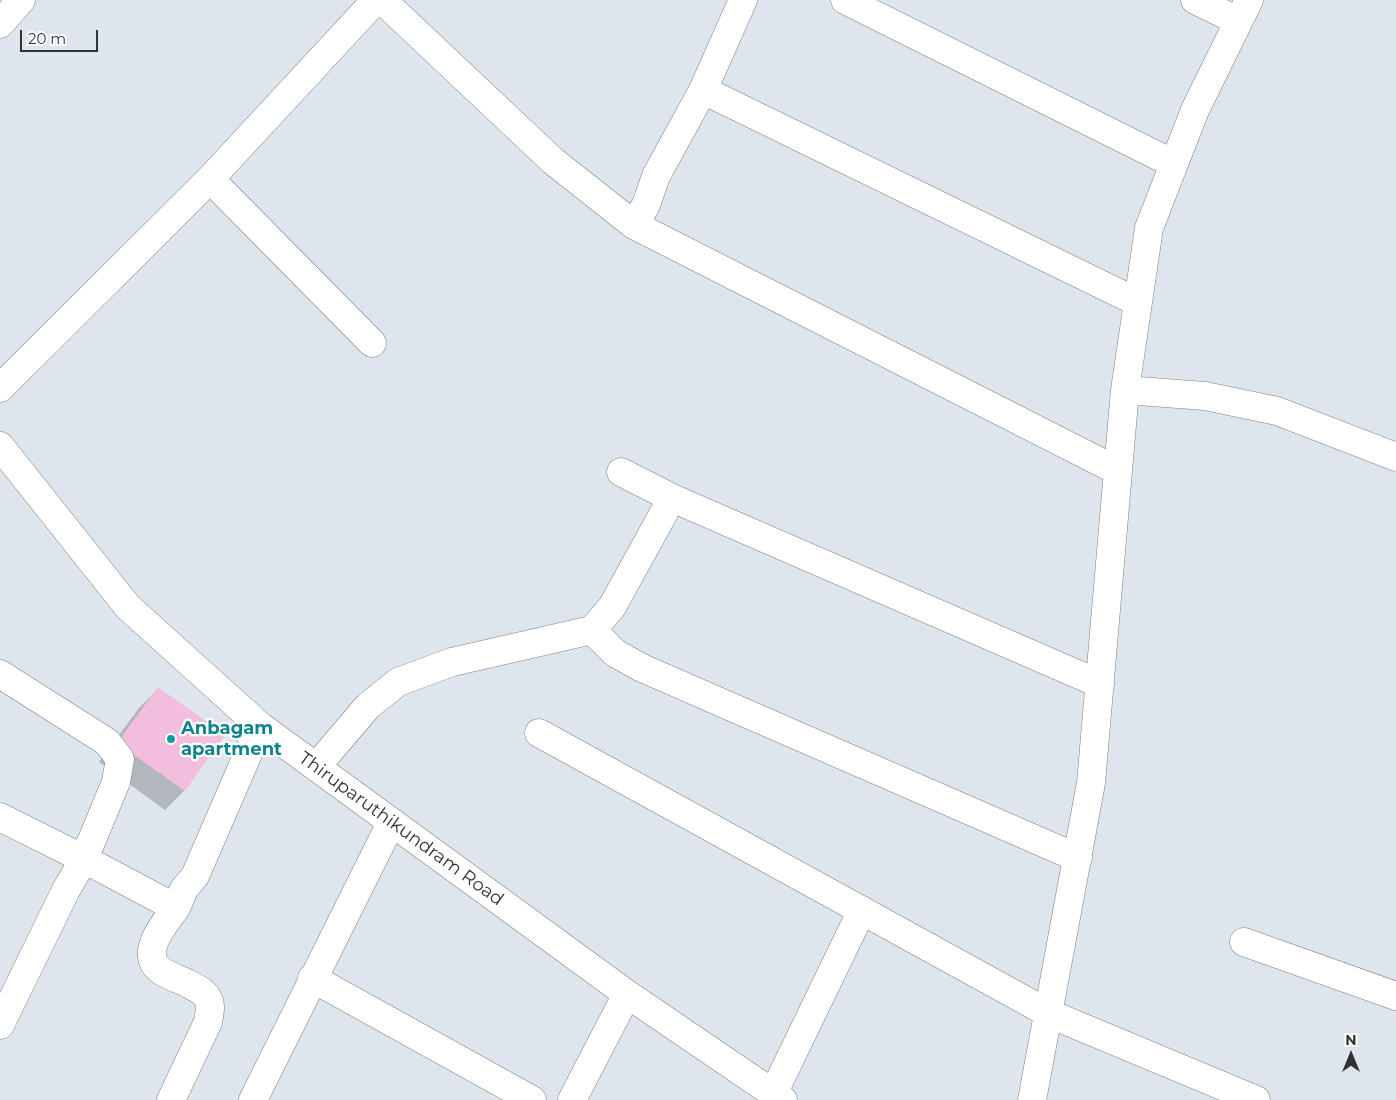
<!DOCTYPE html>
<html>
<head>
<meta charset="utf-8">
<style>
  body { margin:0 }
  #map { position:relative; width:1396px; height:1100px; overflow:hidden; background:#dee5ed; font-family:Montserrat,sans-serif }
  canvas { display:block }
  .north { position:absolute; left:1326px; top:1030px; width:50px; height:50px; -webkit-text-stroke:4px #fff; paint-order:stroke; rotate:0deg; font-size:14px; font-weight:700; line-height:20px; text-align:center; color:#303336 }
  .north::after { content:''; display:block; margin:auto; width:18px; height:22px; background:#303336; clip-path:polygon(50% 0,100% 100%,50% 72%,0 100%) }
  .scale { position:absolute; left:20px; top:30px; width:78px; height:22px; box-sizing:border-box; border:2px solid #303336; border-top:0; padding-left:6px; font-size:15px; line-height:18px; white-space:nowrap; color:#303336; -webkit-text-stroke:4px #fff; paint-order:stroke }
</style>
</head>
<body>
<div id="map">
<canvas width="1396" height="1100"></canvas>
<div class="north">N</div>
<div class="scale">20 m</div>
</div>
<script>
const ctx = document.querySelector('canvas').getContext('2d');
ctx.lineJoin = 'round';
function fill(path, color) { ctx.fillStyle = color; ctx.fill(path, 'evenodd'); }
function trace(path, color, width, dash) { ctx.strokeStyle = color; ctx.lineWidth = width; ctx.lineCap = dash ? 'butt' : 'round'; ctx.setLineDash(dash || []); ctx.stroke(path); }
function label(font, color, halo, rows, align = 'center') {
  ctx.font = font + ' Montserrat,sans-serif'; ctx.lineWidth = 4.5; ctx.setLineDash([]); ctx.textBaseline = 'middle'; ctx.strokeStyle = halo; ctx.fillStyle = color; for (const [text, x, y, turn = 0] of rows) {
    ctx.save(); ctx.translate(x, y); ctx.rotate((+turn || 0) * Math.PI / 180); ctx.textAlign = isNaN(turn) ? turn : align; if (halo) ctx.strokeText(text, 0, 0); ctx.fillText(text, 0, 0); ctx.restore();
  }
}
fill(new Path2D(`
  M158,689L224,736L184,791L165,810L99,762L139,708Z`), '#0003');
fill(new Path2D(`
  M158,687L225,735L185,791L117,743Z`), '#f3bedd');
const minor = new Path2D(`
  M382,0L553,161L634,225
  M743,0L703,90L656,176L646,205L634,225L1118,471
  M845,0L1174,164
  M1195,0L1238,21
  M0,24L21,0
  M703,90L1137,302
  M372,343L210,179L376,0
  M0,388L210,179
  M1125,390L1205,396L1277,411L1396,457
  M0,446L128,607L260,726L627,994L783,1100
  M621,472L672,498L1100,684
  M672,498L612,607L592,630L615,653L642,668L1078,858
  M0,674L107,742L120,759L116,782L84,859L0,817
  M539,733L1050,1014L1256,1100
  M316,767L368,706L398,682L452,662L592,630
  M1244,942L1396,996
  M312,978L532,1100
  M0,1025L66,890L84,859L176,908L184,889L195,876L260,726
  M773,1094L862,910
  M171,1100L208,1022C209,1015 212,1006 208,999C204,991 194,987 187,983C178,979 166,975 159,969C139,953 166,921 176,908
  M253,1100L391,823
  M572,1100L627,994
  M1032,1100L1091,783L1125,390L1149,228L1195,110L1249,0`);
trace(minor, '#798087', 29);
trace(minor, '#fff', 28);
for (const [x, y, r, color] of [
  [171,739,5,"#0f9aa8"]
]) { const dot = new Path2D(); dot.arc(x, y, r, 0, 2 * Math.PI); ctx.fillStyle = color; ctx.fill(dot); trace(dot, '#fff', 2); }
label('bold 18px', '#0d838f', '#fff', [
  ["Anbagam",181,729],
  ["apartment",181,750]
], 'left');
label('18px', '#303336', '#fff', [
  ["Thiruparuthikundram Road",401,829,36]
]);
</script>
</body>
</html>
